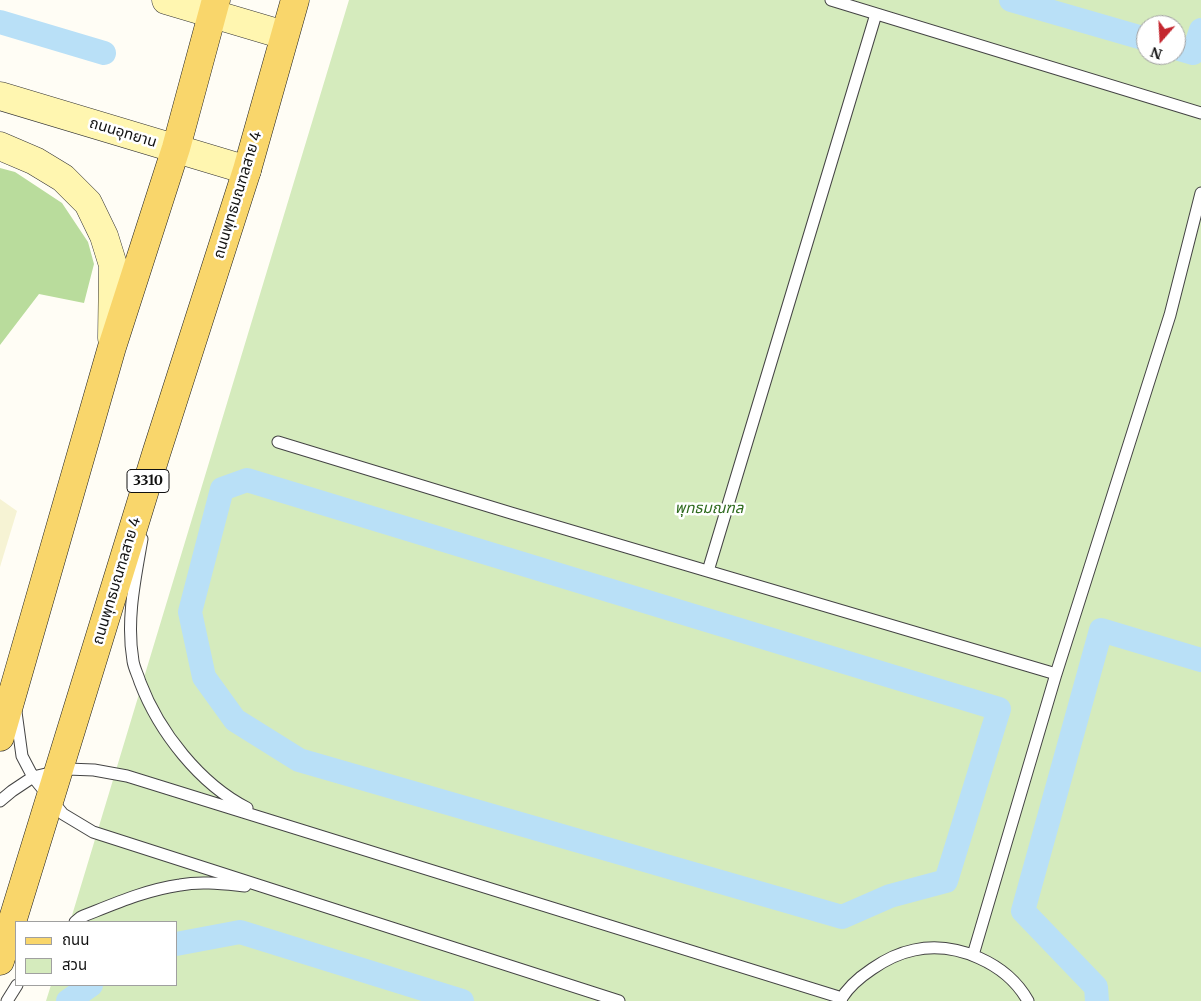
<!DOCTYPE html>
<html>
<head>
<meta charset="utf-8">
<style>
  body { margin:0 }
  #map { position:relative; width:1201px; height:1001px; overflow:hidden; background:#fffdf5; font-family:Merriweather,"Noto Sans Thai",serif }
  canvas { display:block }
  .legend { position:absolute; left:15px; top:921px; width:162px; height:65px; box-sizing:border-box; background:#fff; border:1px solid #a0a0a0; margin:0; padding:6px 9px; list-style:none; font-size:15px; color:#111 }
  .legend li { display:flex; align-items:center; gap:10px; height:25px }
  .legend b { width:25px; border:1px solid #a0a0a0 }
  .north { position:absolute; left:1136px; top:15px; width:50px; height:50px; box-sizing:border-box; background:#fff; border:1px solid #a0a0a0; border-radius:50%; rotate:199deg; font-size:14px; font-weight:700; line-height:20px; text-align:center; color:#111 }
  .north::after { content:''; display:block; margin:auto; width:18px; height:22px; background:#c4262e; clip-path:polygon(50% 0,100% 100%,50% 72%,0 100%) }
</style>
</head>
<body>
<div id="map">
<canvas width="1201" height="1001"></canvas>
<ul class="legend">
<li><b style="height:6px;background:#f9d66b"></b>ถนน</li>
<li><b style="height:14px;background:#d5ebbd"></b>สวน</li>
</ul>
<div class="north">N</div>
</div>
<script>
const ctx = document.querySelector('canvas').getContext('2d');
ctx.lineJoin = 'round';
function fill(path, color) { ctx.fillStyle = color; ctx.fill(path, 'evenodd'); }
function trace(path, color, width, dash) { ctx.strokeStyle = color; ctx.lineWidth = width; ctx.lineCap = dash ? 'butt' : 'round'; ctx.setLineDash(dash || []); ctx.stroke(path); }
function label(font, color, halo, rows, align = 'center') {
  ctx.font = font + ' Merriweather,"Noto Sans Thai",serif'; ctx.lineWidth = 5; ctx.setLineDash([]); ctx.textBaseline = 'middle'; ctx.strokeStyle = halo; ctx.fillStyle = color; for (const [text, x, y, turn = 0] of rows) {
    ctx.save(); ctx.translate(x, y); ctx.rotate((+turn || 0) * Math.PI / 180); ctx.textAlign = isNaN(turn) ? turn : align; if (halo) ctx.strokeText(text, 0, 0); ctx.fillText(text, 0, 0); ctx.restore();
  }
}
fill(new Path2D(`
  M0,499L17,511L0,567Z`), '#f6f3d4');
fill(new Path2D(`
  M349,0H1201V1001H46L51,985H176V922H70ZM1146,25H1176V55H1146Z`), '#d5ebbd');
fill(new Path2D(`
  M0,168L15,172L62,203L88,242L94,264L84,303L39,294L0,345Z`), '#b9dc9c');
trace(new Path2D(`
  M1011,0L1146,39
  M0,22L104,53
  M1176,48L1193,53L1201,30
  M247,480L999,709L946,881L890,896L842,917L299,760L235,720L204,677L190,612L222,489Z
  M176,944L240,932L462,1001
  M68,1001L91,985
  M1097,1001L1096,987L1023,911L1101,630L1201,660`), '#b9e0f7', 24);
const lane = new Path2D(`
  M831,0L1201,113
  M278,442L511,513L1056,674L973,955
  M142,539C135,579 126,620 133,661C134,668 138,675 140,682C159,732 200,784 247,808
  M708,571L876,14
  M1056,674L1170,315L1201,193
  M16,712L22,756L33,777L63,814L93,832L619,1001
  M0,801L12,791L33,777L67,769L94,770L127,776L842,998
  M75,922L81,917C114,904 145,890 180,885C201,881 224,884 245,886
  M7,1001L17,985
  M840,1001C847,988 860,977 872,969C885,960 899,953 914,950C956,941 1007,963 1028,1001`);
const secondary = new Path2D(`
  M166,0L284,35
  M0,96L247,170
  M0,146L35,161L63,178L88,203L104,236L113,265L112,338`);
const primary = new Path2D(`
  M0,737L112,347L176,148L216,0
  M0,961L156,454L247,170L295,0`);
trace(lane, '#444', 13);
trace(secondary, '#333', 29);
trace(primary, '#222', 29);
trace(lane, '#fff', 11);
trace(secondary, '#fff6b0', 28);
trace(primary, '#f9d66b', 28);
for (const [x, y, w] of [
  [148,481,42]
]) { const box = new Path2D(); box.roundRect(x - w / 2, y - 11.5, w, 23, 4); ctx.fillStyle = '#fff'; ctx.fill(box); trace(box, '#111', 1); }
label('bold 14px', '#111', null, [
  ["3310",148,481]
]);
label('15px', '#111', '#fff', [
  ["ถนนอุทยาน",123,133,17],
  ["ถนนพุทธมณฑลสาย 4",238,195,-73],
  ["ถนนพุทธมณฑลสาย 4",117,581,-73]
]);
label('italic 15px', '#2f6b1f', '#fff', [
  ["พุทธมณฑล",709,509]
]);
</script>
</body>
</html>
